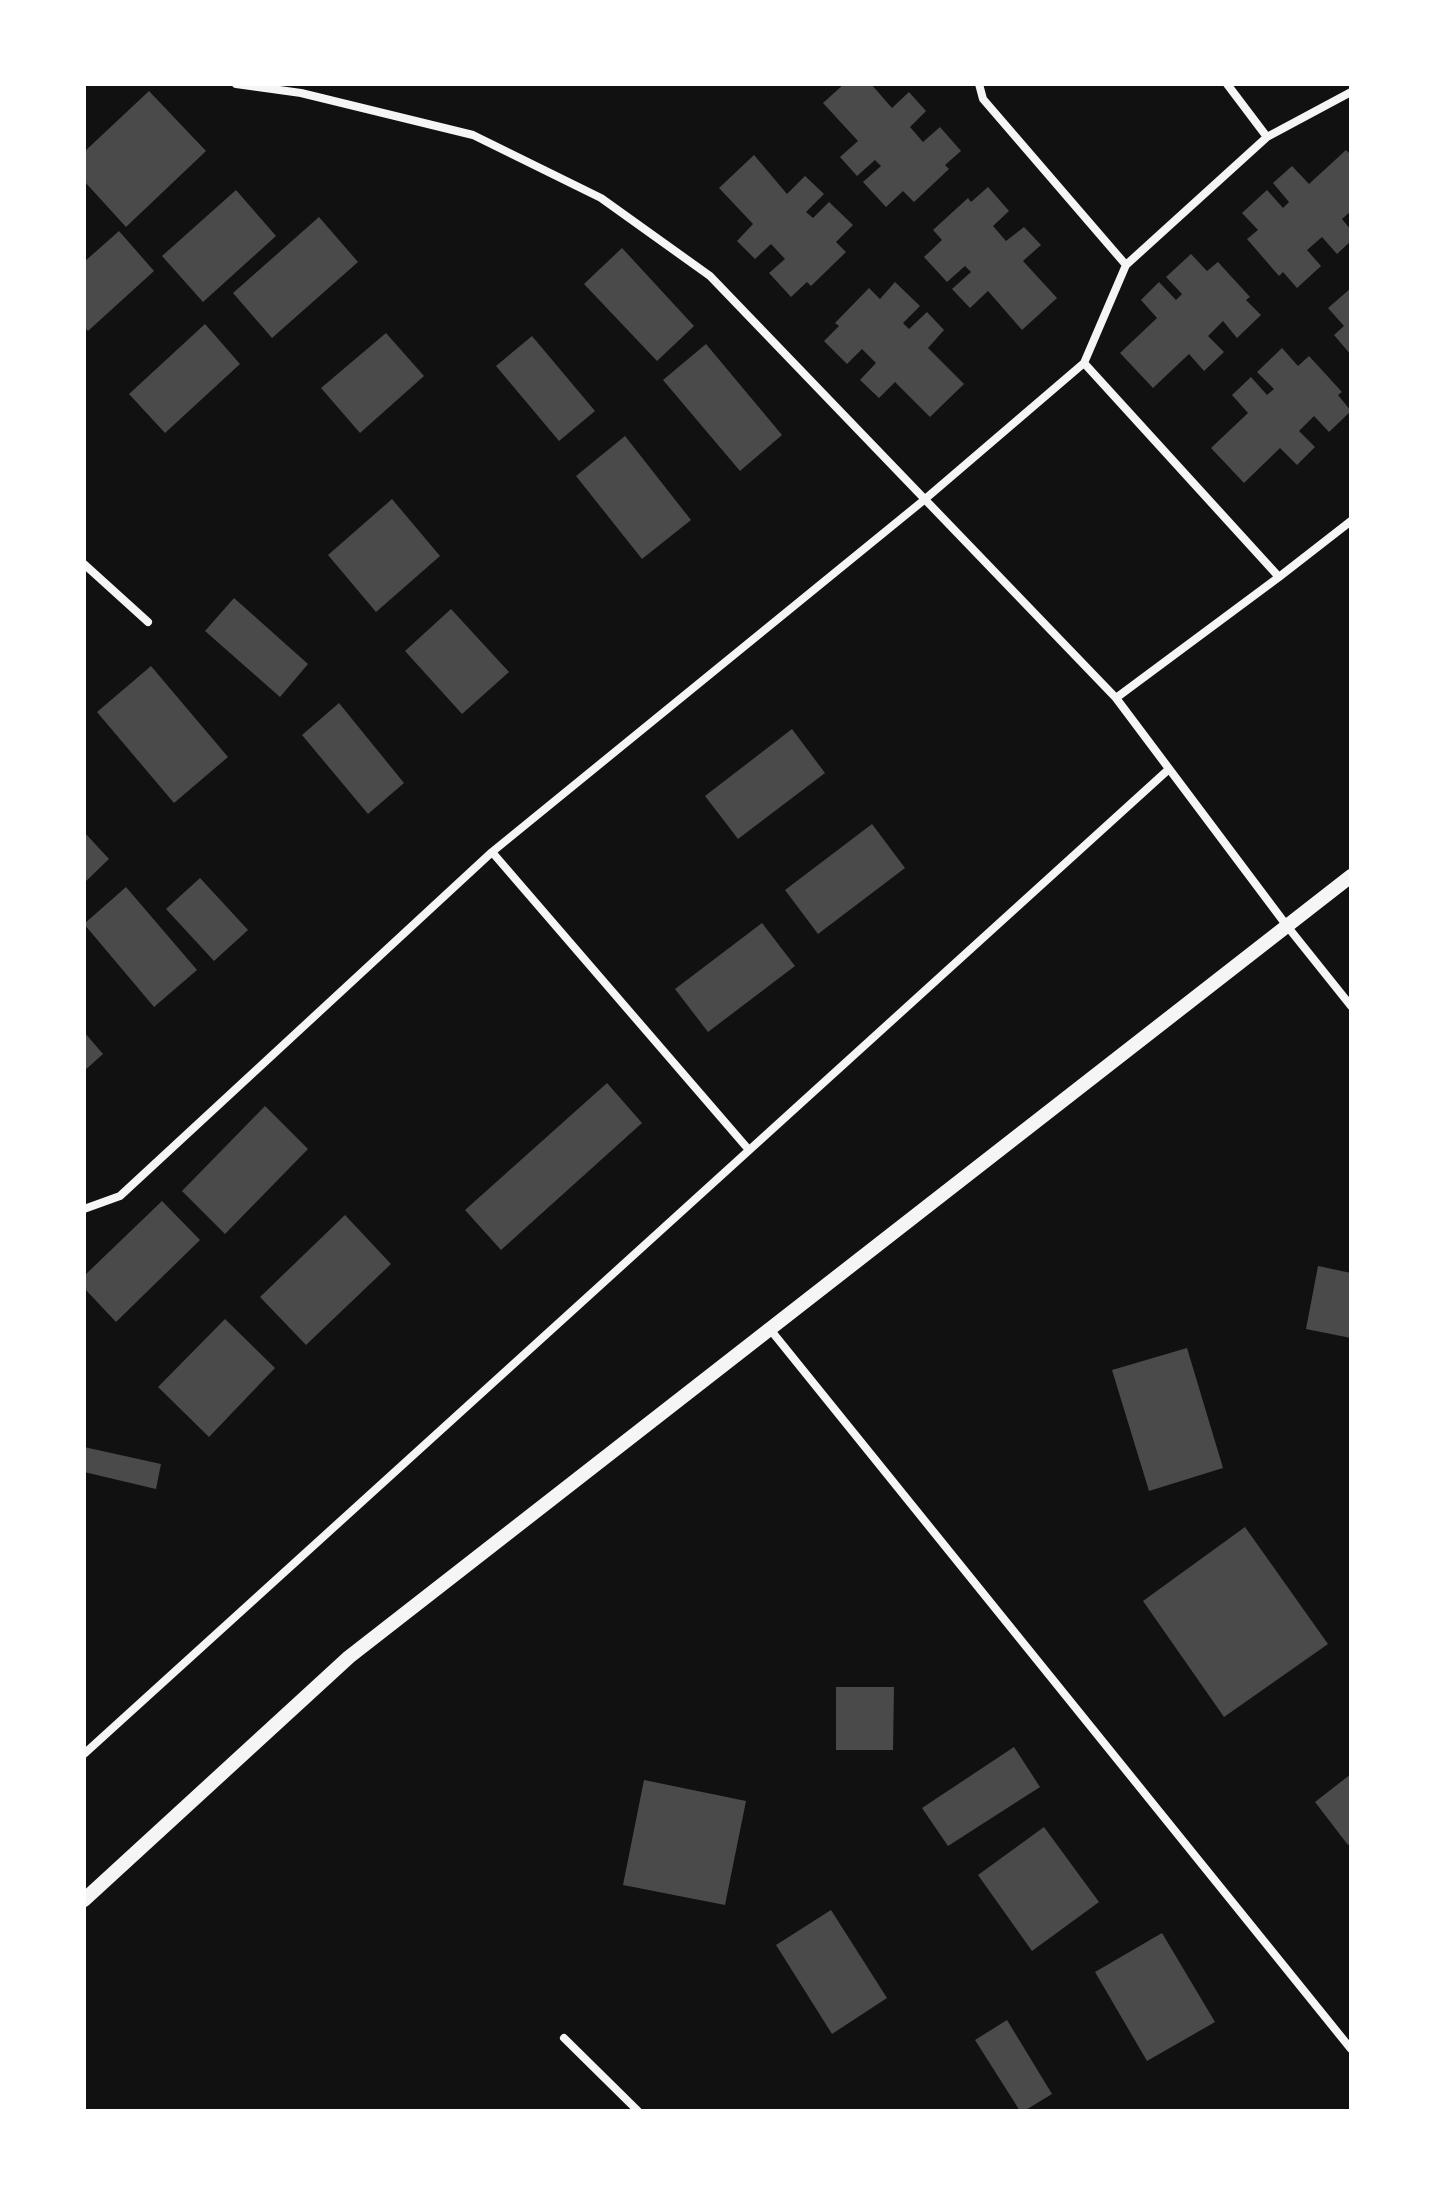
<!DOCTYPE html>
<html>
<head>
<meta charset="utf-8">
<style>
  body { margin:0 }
  #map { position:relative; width:1435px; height:2195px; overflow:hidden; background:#111; font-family:"DejaVu Sans",sans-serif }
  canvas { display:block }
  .frame { position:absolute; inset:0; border:86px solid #fff; pointer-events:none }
</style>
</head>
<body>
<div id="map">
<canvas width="1435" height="2195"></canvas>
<div class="frame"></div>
</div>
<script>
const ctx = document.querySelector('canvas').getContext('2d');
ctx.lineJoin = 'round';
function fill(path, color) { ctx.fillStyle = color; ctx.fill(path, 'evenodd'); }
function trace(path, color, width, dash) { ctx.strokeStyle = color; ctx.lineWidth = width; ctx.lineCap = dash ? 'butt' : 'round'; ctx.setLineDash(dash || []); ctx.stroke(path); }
fill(new Path2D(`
  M844,84H871L892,108L909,92L926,111L910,127L923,142L940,127L961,151L945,165L949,169L914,202L903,191L886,207L863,182L881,166L875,160L857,176L840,157L858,141L823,103Z
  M149,91L206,151L126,227L84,181V152Z
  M1346,150L1351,155V211L1342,219L1351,230V241L1337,254L1322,237L1307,250L1321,266L1297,288L1283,272L1279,276L1247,239L1258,230L1242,213L1267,190L1283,208L1289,202L1273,183L1292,166L1309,184Z
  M754,155L787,194L805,176L824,194L806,212L813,218L829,202L853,225L836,242L846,252L811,286L807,282L791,297L769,273L785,259L771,244L755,259L737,241L753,224L719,188Z
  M988,187L1009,211L993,226L1006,241L1024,227L1041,245L1023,261L1057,298L1022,330L988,291L970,308L952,289L971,272L965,266L947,282L924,257L942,240L933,230L968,198L971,202Z
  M236,190L276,236L203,302L162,256Z
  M319,217L358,262L272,338L233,293Z
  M119,231L154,271L88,331L84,327V262Z
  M622,248L694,326L657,361L584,284Z
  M1191,254L1207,271L1218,262L1250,297L1246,300L1261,315L1237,338L1223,321L1208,336L1224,352L1204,371L1189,354L1153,388L1120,353L1157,318L1141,300L1159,282L1176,300L1182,294L1166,277Z
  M895,282L920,306L903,323L909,329L927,312L944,330L928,348L964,384L930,417L895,382L879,398L860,380L876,363L862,349L847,364L824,341L839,326L835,323L869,288L880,299Z
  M1351,288V355L1334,335L1344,326L1328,308Z
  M205,324L240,364L165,433L129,394Z
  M386,333L424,376L360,433L321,388Z
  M532,336L595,411L559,441L496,366Z
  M706,344L782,435L740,471L663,380Z
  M1282,348L1298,366L1309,356L1342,392L1338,395L1351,411L1329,432L1314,416L1299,431L1315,447L1297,465L1280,448L1244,483L1211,448L1248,413L1232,395L1251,377L1267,395L1274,389L1257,372Z
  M625,436L691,520L642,559L576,476Z
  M392,499L440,556L376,612L328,555Z
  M234,598L308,664L280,697L205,631Z
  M451,609L509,672L462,714L405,651Z
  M151,666L228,757L174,803L97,712Z
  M339,703L404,783L368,814L302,735Z
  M792,729L825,773L738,839L705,796Z
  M872,824L905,868L818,934L785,890Z
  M84,832L109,859L84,883Z
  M200,878L248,930L214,961L166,909Z
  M126,887L197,970L154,1007L84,924Z
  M762,923L795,966L708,1032L675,989Z
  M84,1032L103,1054L84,1071Z
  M607,1083L642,1123L501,1250L465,1210Z
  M265,1106L308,1149L225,1234L182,1191Z
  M162,1201L200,1240L116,1322L84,1288V1276Z
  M345,1215L391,1264L306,1345L260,1297Z
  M1318,1266L1351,1273V1338L1306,1329Z
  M225,1319L275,1368L209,1437L158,1387Z
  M1187,1348L1223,1468L1149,1491L1112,1370Z
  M84,1447L161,1464L156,1489L84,1472Z
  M1245,1527L1328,1644L1224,1717L1143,1601Z
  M836,1687H894L893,1750H836Z
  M1014,1747L1040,1787L948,1846L922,1808Z
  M1351,1774V1842L1348,1845L1315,1802Z
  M644,1780L746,1801L725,1905L623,1885Z
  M1044,1827L1099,1902L1032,1951L978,1875Z
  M831,1910L887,1998L832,2034L776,1945Z
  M1162,1933L1215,2022L1147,2061L1095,1972Z
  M1007,2020L1052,2094L1024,2111H1020L975,2040Z`), '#4a4a4a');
trace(new Path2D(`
  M236,84L301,93L473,135L601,198L710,276L1116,698L1287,926L1351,1006
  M979,84L983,99L1126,265
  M1227,84L1267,137
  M1084,363L1279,577
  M84,564L148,622
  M1116,698L1279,577L1351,521
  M492,852L749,1150
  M84,1209L120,1196L492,852L924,500L1084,363L1126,265L1267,137L1351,92
  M769,1328L1351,2049
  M84,1754L1169,769
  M564,2038L638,2111`), '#f5f5f5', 8);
trace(new Path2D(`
  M84,1900L349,1657L1351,876`), '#f5f5f5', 14);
</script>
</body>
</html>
